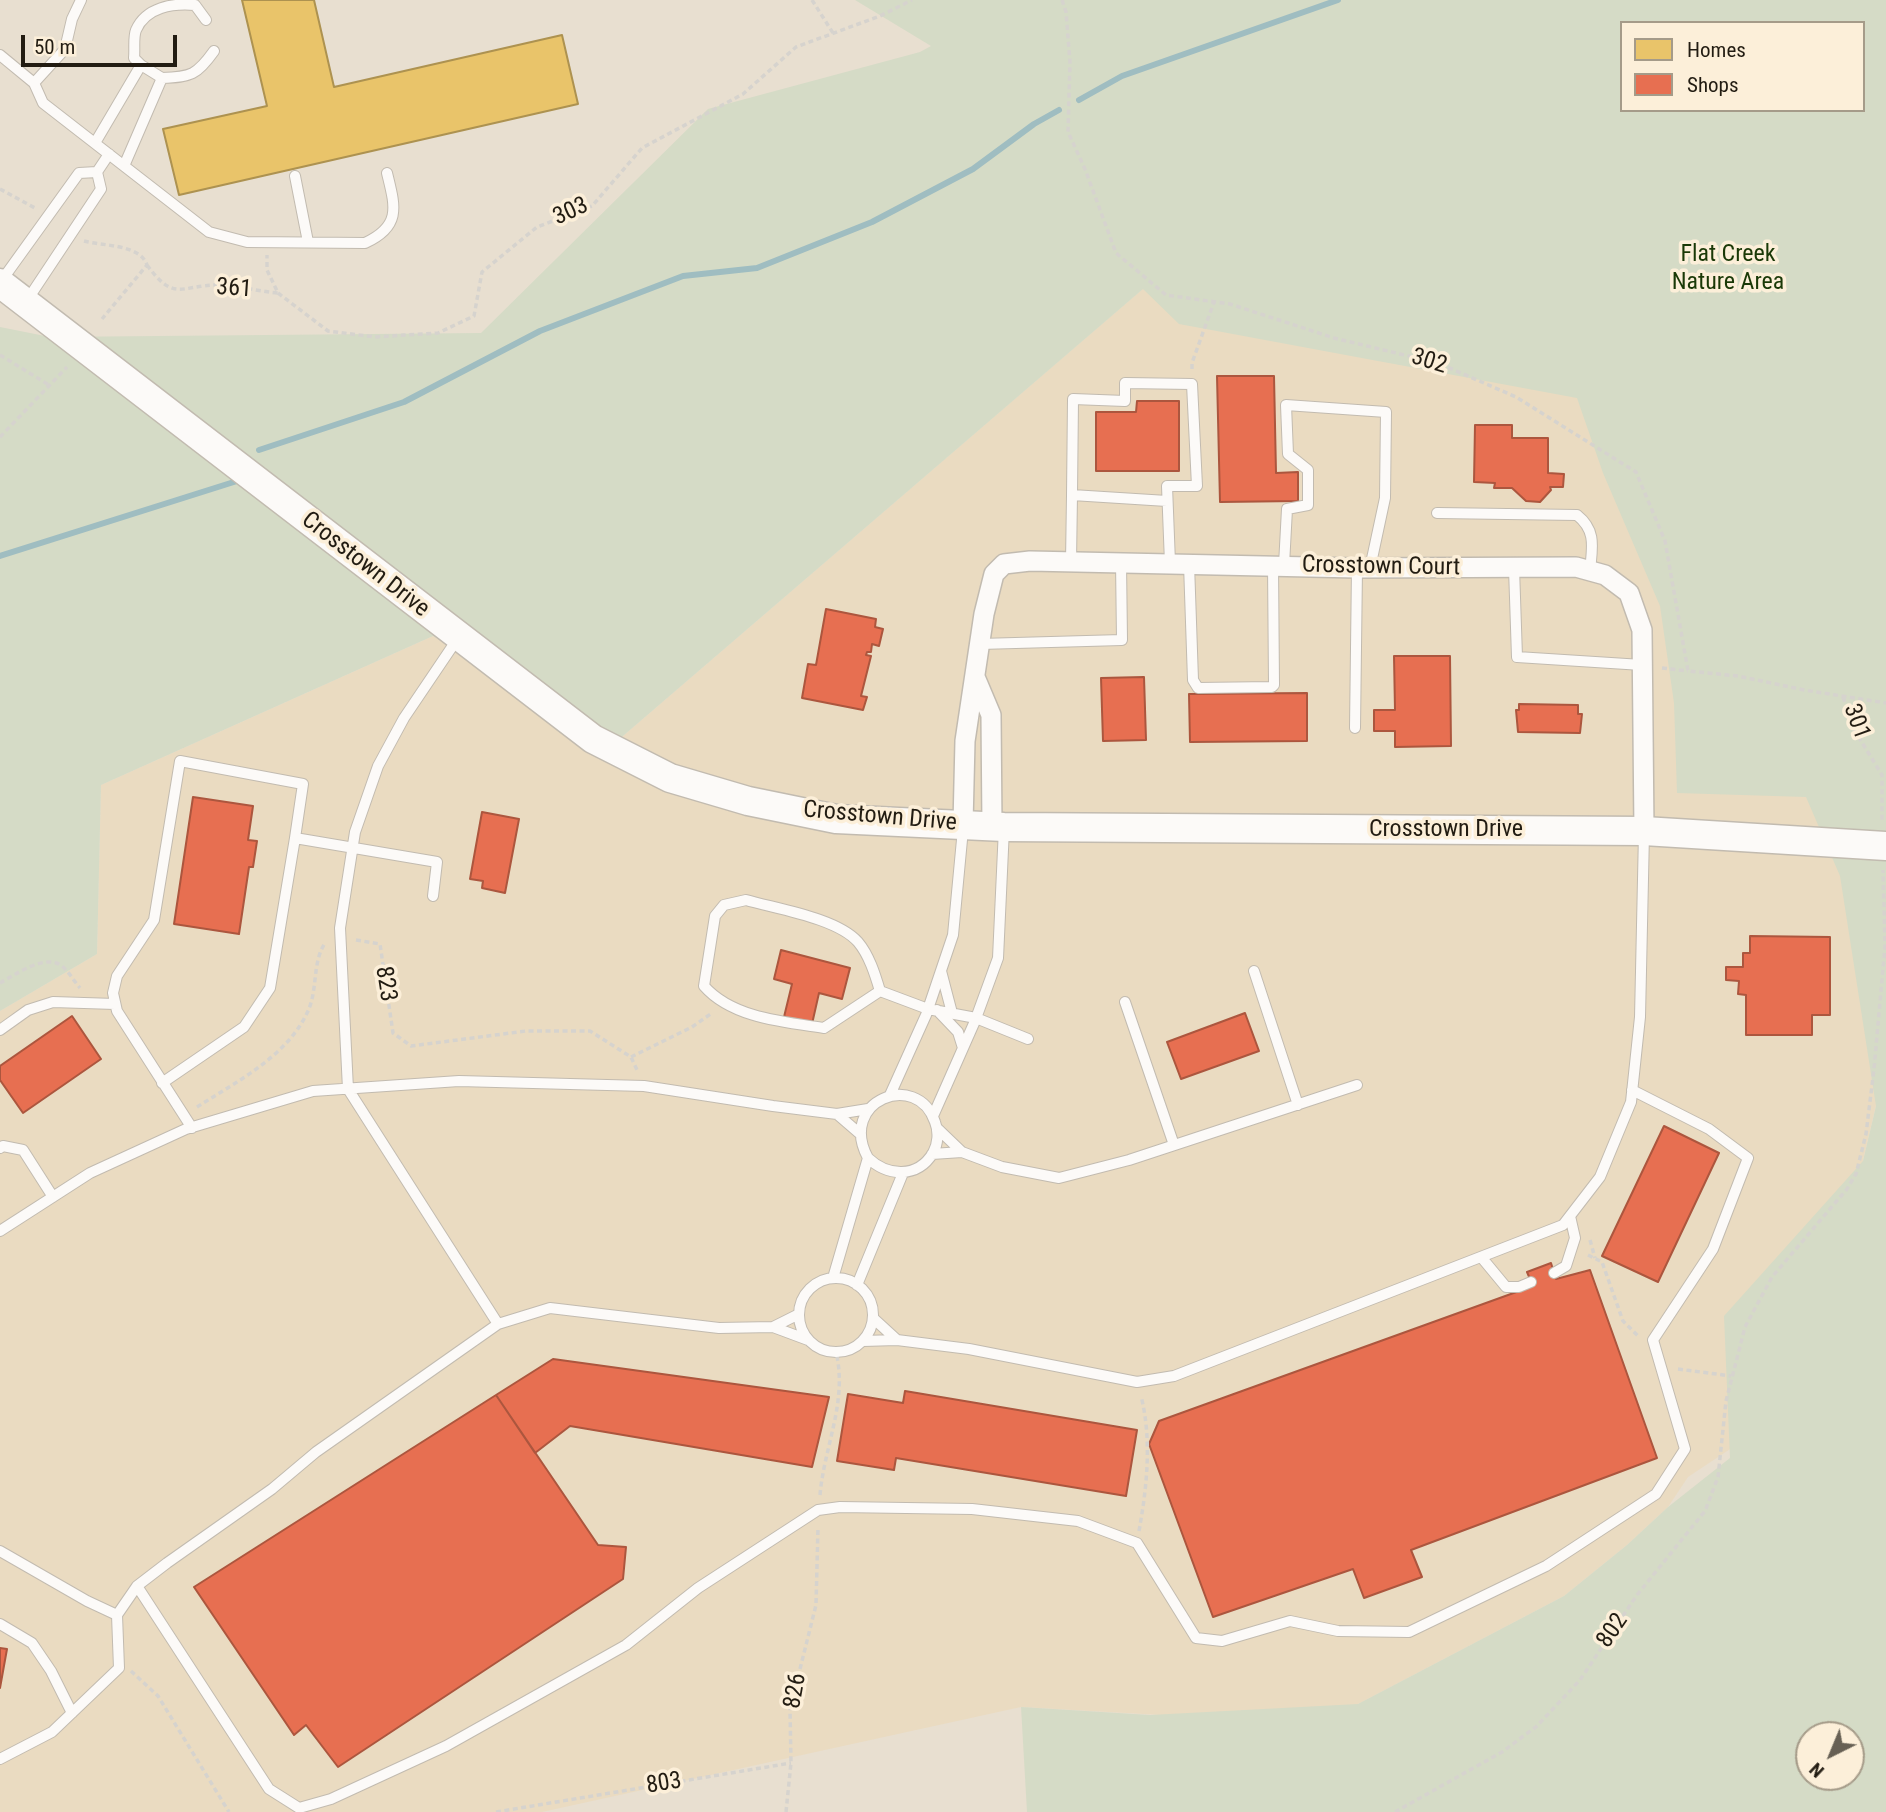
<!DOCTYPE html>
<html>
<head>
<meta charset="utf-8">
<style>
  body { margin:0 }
  #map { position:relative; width:1886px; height:1812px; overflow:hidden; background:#e8dfd0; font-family:"Roboto Condensed",sans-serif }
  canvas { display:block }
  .legend { position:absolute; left:1620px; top:21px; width:245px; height:91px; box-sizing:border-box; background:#fcefd9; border:2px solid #a59b89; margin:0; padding:9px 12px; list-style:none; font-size:21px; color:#221c12 }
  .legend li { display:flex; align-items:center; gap:14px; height:35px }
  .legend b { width:35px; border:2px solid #a59b89 }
  .north { position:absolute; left:1795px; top:1721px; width:70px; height:70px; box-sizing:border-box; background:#fcefd9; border:2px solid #a59b89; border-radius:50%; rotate:223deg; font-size:19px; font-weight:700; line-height:28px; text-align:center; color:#221c12 }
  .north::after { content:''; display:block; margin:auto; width:24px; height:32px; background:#676054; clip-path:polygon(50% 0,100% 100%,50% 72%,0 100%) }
  .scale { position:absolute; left:21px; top:35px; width:156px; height:32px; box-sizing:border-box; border:4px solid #221c12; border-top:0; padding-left:9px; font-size:21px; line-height:24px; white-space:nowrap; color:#221c12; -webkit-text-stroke:5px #fcefd9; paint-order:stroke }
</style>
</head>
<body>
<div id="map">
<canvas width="1886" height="1812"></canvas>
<ul class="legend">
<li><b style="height:19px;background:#e9c46a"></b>Homes</li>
<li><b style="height:19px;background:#e76f51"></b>Shops</li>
</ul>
<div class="north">N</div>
<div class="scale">50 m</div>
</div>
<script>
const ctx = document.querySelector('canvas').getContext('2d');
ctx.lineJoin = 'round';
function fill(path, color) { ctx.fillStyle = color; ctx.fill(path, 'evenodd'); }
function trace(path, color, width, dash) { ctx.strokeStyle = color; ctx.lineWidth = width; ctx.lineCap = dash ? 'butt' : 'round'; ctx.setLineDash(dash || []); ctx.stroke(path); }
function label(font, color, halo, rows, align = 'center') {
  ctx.font = font + ' "Roboto Condensed",sans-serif'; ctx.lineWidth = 7; ctx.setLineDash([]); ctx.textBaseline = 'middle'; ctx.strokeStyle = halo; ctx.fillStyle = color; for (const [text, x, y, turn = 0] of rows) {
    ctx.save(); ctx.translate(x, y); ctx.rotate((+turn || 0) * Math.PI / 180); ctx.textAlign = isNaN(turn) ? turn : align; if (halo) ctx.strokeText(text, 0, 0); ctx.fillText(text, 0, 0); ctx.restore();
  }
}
fill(new Path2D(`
  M1216,226L1600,360L1886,762V1063L1807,1398L1688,1477L1668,1507L1627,1545L1564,1596L1320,1724L1021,1707L542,1812H0V1011L97,954L101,785L433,636L616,742Z`), '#eadbc1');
fill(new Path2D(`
  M855,0H1886V1812H1027L1021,1707L1150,1715L1358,1704L1564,1596L1627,1545L1668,1507L1730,1458L1724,1316L1863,1161L1876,1106L1840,876L1806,797L1677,793L1674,703L1660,606L1603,473L1577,398L1179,324L1143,289L616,742L433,636L101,785L97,954L0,1011V327L50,337L481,333L708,109L920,52L931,46ZM1622,23H1863V110H1622ZM1809,1735H1851V1777H1809Z`), '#d5dbc6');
const homes = new Path2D(`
  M242,0H314L334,87L562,35L578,104L179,195L163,129L267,106Z`);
fill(homes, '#e9c46a');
trace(homes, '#ad9250', 2);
const shops = new Path2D(`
  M1217,376H1274L1276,473L1298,472V501L1220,502Z
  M1137,401H1179V471H1096V412H1136Z
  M1475,425H1512V438H1548V473L1564,474L1563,487H1550L1551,490L1540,502L1526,501L1512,488H1494L1495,483L1474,482Z
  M826,609L876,619L875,627L883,629L879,646L872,644L871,652H867L866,655L871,656L861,696L867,697L863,710L802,698L808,664L816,665Z
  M1394,656H1450L1451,746L1395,747V731H1374V710H1395Z
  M1144,677L1146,740L1103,741L1101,678Z
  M1307,693V741L1190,742L1189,694Z
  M1519,704L1578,705V714H1582L1580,733L1518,732L1516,710H1519Z
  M193,797L253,806L248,840L257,841L253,867H249L239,934L174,924Z
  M482,812L519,819L505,893L482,888L483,881L470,879Z
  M1750,936L1830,937V1015H1812V1035H1746V995L1738,994L1739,981L1726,980V967H1743V953H1750Z
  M781,950L850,968L842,999L819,993L812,1024L784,1017L792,984L774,979Z
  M1245,1013L1259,1051L1181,1079L1167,1042Z
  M72,1016L101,1059L23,1113L0,1080V1066Z
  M1664,1126L1719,1153L1658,1282L1602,1256Z
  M1551,1263L1556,1279L1590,1270L1657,1458L1411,1550L1422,1577L1364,1598L1353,1569L1213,1617L1149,1444L1159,1421L1533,1286L1527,1272Z
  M553,1359L829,1397L812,1467L570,1426L535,1453L496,1395Z
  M905,1391L1137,1430L1126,1496L896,1458L894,1470L837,1461L848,1394L903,1403Z
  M496,1395L598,1545L626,1547L623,1579L338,1767L306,1725L294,1735L194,1587Z
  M0,1648L7,1649L0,1688Z`);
fill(shops, '#e76f51');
trace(shops, '#ac563e', 2);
trace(new Path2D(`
  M1079,100L1122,76L1338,0
  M259,450L404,402L540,331L683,276L757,268L872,222L973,169L1034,124L1059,110
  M0,556L237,481`), '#9fbdc1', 6);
const lane = new Path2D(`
  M0,55L34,83L43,103L209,232L247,242L365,243C402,226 395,206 387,173
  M141,65L162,78
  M34,83L65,49L72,19L81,0
  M95,143L141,65L134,58C135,50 133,37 136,30C146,7 173,3 195,5L206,20
  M124,166L162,78C191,77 197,75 214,51
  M97,172L109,154
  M295,176L308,242
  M2,280L79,173L97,172
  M26,302L101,189L97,172
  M1167,501L1072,495L1073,399L1125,401V383L1192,384L1197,486H1167L1170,563
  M1437,513L1577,515C1597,531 1592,548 1590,571
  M1071,562L1072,495
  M1189,564L1193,680L1198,688L1272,687L1274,685L1273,565
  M1284,565L1287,509L1308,505V470L1288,454L1286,405L1386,412L1385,498L1370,568
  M1514,568L1517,657L1642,665
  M458,638L404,718L378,766L355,832L340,928L348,1089L498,1324
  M980,644L1122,640L1121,562
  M1355,728L1357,568
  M746,900C777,909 837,918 858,942C869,955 875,974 880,991L824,1028C784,1022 732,1018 704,986L715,916L724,905Z
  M941,971L952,1013
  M1254,971L1298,1105
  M880,991L928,1009L976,1018L1028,1039
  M1125,1002L1174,1145
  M937,1010L958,1032L963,1048
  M0,1030L28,1010L53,1002L115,1004
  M162,1083L244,1027L270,988L295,838
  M890,1095L926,1015L953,935L963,829
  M837,1114L859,1133
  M933,1116L975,1021L998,958L1004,828
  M192,1128L117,1011L113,993L117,976L154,920L180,761L303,784L295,838L437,862L433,896
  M937,1128L962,1152
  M0,1148L3,1146L23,1150L53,1197
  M932,1154L962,1152L1002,1167L1059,1178L1129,1160L1357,1085
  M0,1231L90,1173L186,1129L313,1091L459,1081L644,1086L773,1106L837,1114L868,1109
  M1482,1258L1506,1287H1519L1531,1282
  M1554,1273L1566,1266L1575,1238L1570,1216
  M833,1278L868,1158C837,1101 917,1069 935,1122C939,1132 938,1144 933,1153C917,1179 887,1176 868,1158
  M799 1315a37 37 0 1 1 74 0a37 37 0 1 1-74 0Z
  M857,1285L903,1173
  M873,1318L897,1340
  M773,1327L799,1314
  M863,1341L897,1340L969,1349L1137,1382L1174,1376L1563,1225L1600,1177L1631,1102L1640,1017L1644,833
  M0,1551L87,1601L117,1615L137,1586L167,1563L272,1489L316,1452L498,1324L550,1308L719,1328L773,1327L808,1340
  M137,1586L269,1789L299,1808L331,1799L446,1746L626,1645L698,1588L818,1510L840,1507L972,1509L1078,1521L1137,1543L1196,1638L1222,1641L1290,1621L1338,1631L1409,1632L1546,1566L1656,1494L1685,1449L1653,1340L1713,1249L1748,1158L1709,1129L1632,1090
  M0,1624L32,1643L51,1671L72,1713
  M0,1759L52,1732L119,1668L117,1615`);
const street = new Path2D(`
  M975,677L991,715L992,826
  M963,824L965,741L984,614L994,574L1004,564L1030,561L1357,568L1576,567L1605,575L1629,593L1642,630L1644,831`);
const secondary = new Path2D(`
  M0,283L593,739L670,778L748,801L836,819L1004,827L1644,831L1886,846`);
trace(lane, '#c2bbb0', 12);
trace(street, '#c2bbb0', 22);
trace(secondary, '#c2bbb0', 31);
trace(new Path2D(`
  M812,0L833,33
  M1062,0L1066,12L1070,62L1068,132L1085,169L1116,253L1166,295L1230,304L1334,338L1438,363L1516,397L1636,472L1665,541L1688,671L1738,676L1804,690L1886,703
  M0,189L35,208
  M84,241C102,246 140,244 147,265L102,319
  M147,265C175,303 180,285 218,285C238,286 258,291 278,293L267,270V255
  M278,293L328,331L375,337L438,333L474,316L482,272L537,227L592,206L642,148L743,94L796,47L880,16L912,0
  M0,355L49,385
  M1192,369V363L1214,302
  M0,437L67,367
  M1662,668L1688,671
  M1843,697L1855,731L1882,775V822
  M356,940L380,944L393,1033L411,1046L526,1031H590L631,1057L638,1072
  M0,983C15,975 45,953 62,966C69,972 74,981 80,988
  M631,1057L692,1027L712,1013
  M197,1107C236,1082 288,1056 308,1011C318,989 312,963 325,943
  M1590,1240L1595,1258
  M1588,1255L1602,1262L1623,1321L1638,1336
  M1678,1369L1731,1376
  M820,1495C824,1447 848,1401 836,1352
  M1139,1531C1147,1487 1152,1439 1141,1396
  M131,1671L158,1696L229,1812
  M496,1812L791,1763
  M786,1812L791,1763L790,1709L816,1605L818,1527
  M1395,1812L1502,1752L1537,1726L1580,1680L1637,1595L1705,1511L1718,1477L1726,1401L1745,1327L1772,1277L1847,1189L1856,1174L1866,1134L1874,1069L1885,946L1883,870`), '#d6d3ce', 3.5, [5, 3.5]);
trace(lane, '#fcfaf8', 10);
trace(street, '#fcfaf8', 19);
trace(secondary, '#fcfaf8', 28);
label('24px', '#221c12', '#fcefd9', [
  ["303",571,212,-24],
  ["361",234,289,4],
  ["302",1429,362,17],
  ["Crosstown Drive",365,565,38],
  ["Crosstown Court",1381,567,1],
  ["301",1856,722,70],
  ["Crosstown Drive",880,817,5],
  ["Crosstown Drive",1446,830],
  ["823",385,984,81],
  ["802",1613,1631,-56],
  ["826",796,1691,-80],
  ["803",664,1784,-9]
]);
label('24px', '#1a3907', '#fcefd9', [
  ["Flat Creek",1728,255],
  ["Nature Area",1728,283]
]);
</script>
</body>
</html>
